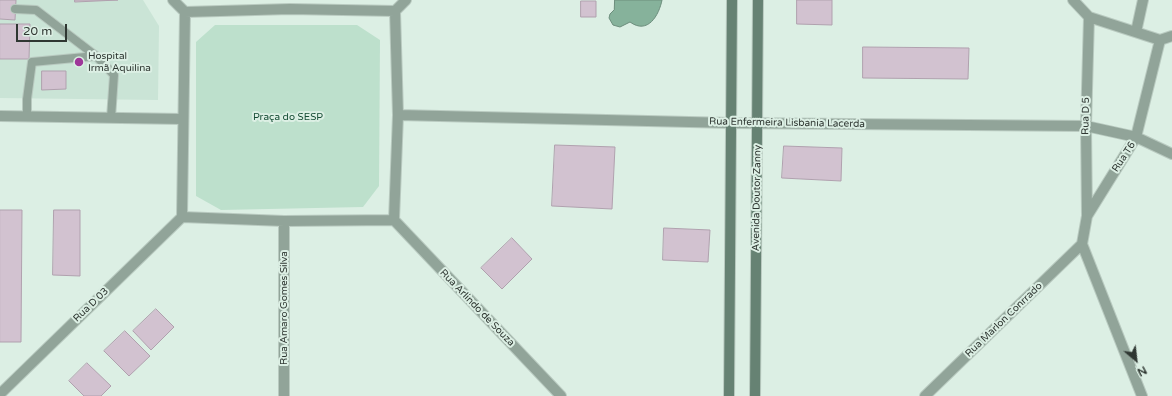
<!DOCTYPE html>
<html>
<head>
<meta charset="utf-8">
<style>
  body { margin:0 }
  #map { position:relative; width:1172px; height:396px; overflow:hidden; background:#dcefe4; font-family:"Varela Round",sans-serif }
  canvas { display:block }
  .north { position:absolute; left:1116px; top:340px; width:40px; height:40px; -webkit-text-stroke:3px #dcefe4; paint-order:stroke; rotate:152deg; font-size:11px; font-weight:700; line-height:16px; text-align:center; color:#2f3732 }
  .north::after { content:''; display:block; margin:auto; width:14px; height:18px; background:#2f3732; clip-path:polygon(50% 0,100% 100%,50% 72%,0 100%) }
  .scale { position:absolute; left:16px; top:24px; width:51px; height:18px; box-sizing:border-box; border:2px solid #2f3732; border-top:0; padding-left:5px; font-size:12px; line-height:14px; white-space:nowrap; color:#2f3732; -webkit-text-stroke:3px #dcefe4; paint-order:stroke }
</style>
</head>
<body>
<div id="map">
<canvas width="1172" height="396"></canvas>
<div class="north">N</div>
<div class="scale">20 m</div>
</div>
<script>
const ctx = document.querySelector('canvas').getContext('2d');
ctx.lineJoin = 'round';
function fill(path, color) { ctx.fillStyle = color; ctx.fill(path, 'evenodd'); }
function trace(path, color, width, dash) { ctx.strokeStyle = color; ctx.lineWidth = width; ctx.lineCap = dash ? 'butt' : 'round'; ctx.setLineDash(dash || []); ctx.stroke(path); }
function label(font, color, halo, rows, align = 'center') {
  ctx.font = font + ' "Varela Round",sans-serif'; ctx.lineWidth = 4; ctx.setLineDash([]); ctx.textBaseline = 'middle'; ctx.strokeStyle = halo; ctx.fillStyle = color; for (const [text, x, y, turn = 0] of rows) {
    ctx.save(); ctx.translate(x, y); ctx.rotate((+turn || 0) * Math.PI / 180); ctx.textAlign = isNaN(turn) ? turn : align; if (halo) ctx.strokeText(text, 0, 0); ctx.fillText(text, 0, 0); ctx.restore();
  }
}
fill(new Path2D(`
  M0,0H143L159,26L158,100L0,98Z`), '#cae4d6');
fill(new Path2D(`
  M215,25H357L380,40L379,186L363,207L221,210L196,196V42Z`), '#bde0cc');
const water = new Path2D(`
  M615,0H662C659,15 648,35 630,22L620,27L613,25L609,18L610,14L614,10Z`);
fill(water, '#86b29b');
trace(water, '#6c8d7c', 1);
const building = new Path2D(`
  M0,0H16L15,20L0,19Z
  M75,0H118L75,2Z
  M797,0H832V25L797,24Z
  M581,1H596V17H581Z
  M0,24H30L29,59H0Z
  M863,47L969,48L968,79L863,78Z
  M42,71H66V89L42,90Z
  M555,145L615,147L612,209L552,206Z
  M784,146L842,148L841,181L782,178Z
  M0,210H22L21,342H0Z
  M54,210H80V276L53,275Z
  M664,228L710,230L708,262L663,260Z
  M512,238L532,259L502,289L481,268Z
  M156,309L174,327L151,350L133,331Z
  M125,331L150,356L129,376L104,351Z
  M87,363L111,386L101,396H84L69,381Z`);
fill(building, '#d2c2d0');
trace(building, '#b0a1ae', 1);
const lane = new Path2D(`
  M15,9L36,10L96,56L114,75L111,118
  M27,117V99L32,62L96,56`);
const street = new Path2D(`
  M173,0L185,12
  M1073,0L1089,17L1160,40
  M290,9L395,11L398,115L394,220L284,221L182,217L185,12Z
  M395,11L406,0
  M1136,32L1143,0
  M1160,40L1172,36
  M398,115L731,123L1086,126L1136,137L1172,154
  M0,116L182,119
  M1087,216L1086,126L1089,17
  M394,220L561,396
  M0,394L182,217
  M284,396V221
  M925,396L1082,244
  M1142,396L1082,244L1087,216L1136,137L1160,40`);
const secondary = new Path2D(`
  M729,396L732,0
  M755,396L758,0`);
trace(lane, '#b9cac0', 10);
trace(street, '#b9cac0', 12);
trace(secondary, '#b9cac0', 12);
trace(lane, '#91a499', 8);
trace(street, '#91a499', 10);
trace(secondary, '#668273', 10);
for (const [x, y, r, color] of [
  [79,62,5,"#9e3699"]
]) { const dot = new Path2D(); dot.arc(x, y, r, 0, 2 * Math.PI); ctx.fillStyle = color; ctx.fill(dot); trace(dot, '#dcefe4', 1.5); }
label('10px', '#2f3732', '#dcefe4', [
  ["Hospital",88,56],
  ["Irmã Aquilina",88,68]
], 'left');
label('10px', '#2f3732', '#dcefe4', [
  ["Rua D 5",1086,116,-89],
  ["Rua Enfermeira Lisbania Lacerda",787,123,1],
  ["Rua T6",1124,157,-57],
  ["Avenida Doutor Zanny",757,198,-89],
  ["Rua D 03",91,305,-44],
  ["Rua Amaro Gomes Silva",284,308,-90],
  ["Rua Arlindo de Souza",477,308,46],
  ["Rua Marlon Conrrado",1004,320,-44]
]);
label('10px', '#164d35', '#dcefe4', [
  ["Praça do SESP",288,117]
]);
</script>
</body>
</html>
